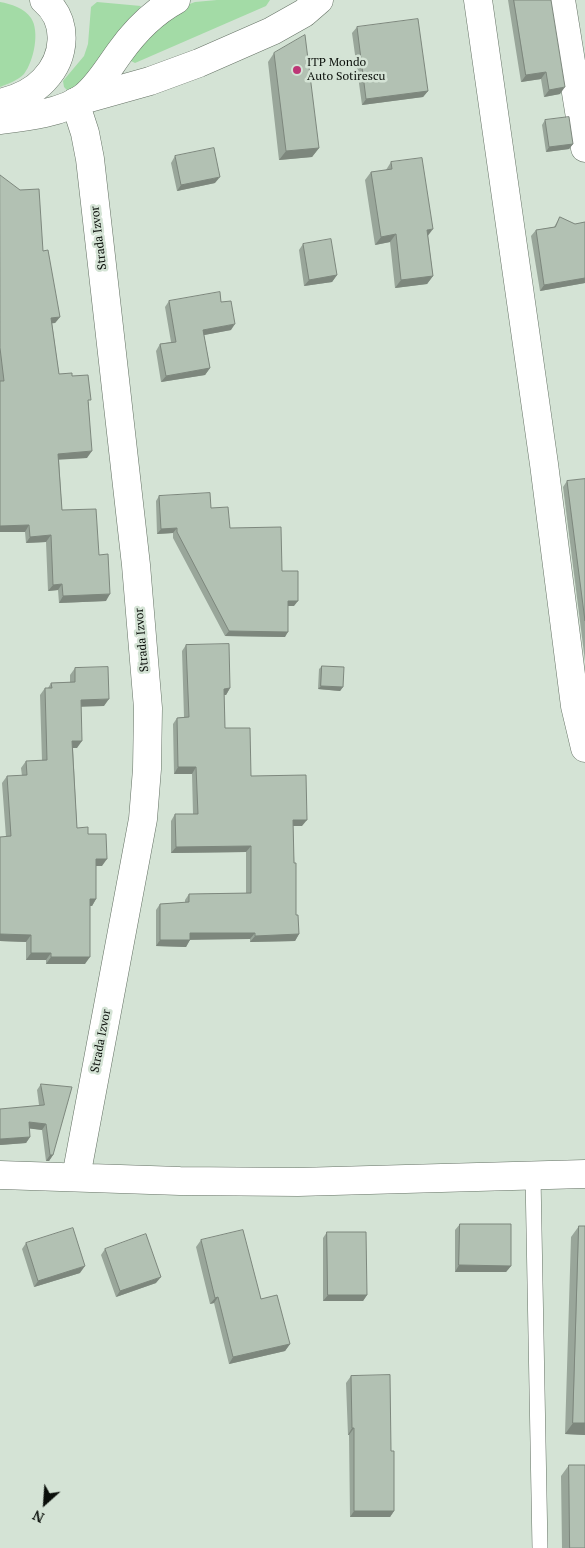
<!DOCTYPE html>
<html>
<head>
<meta charset="utf-8">
<style>
  body { margin:0 }
  #map { position:relative; width:585px; height:1548px; overflow:hidden; background:#d4e3d5; font-family:"PT Serif",serif }
  canvas { display:block }
  .north { position:absolute; left:20px; top:1478px; width:50px; height:50px; -webkit-text-stroke:4px #d4e3d5; paint-order:stroke; rotate:206deg; font-size:14px; font-weight:700; line-height:20px; text-align:center; color:#0a0f0a }
  .north::after { content:''; display:block; margin:auto; width:18px; height:22px; background:#0a0f0a; clip-path:polygon(50% 0,100% 100%,50% 72%,0 100%) }
</style>
</head>
<body>
<div id="map">
<canvas width="585" height="1548"></canvas>
<div class="north">N</div>
</div>
<script>
const ctx = document.querySelector('canvas').getContext('2d');
ctx.lineJoin = 'round';
function fill(path, color) { ctx.fillStyle = color; ctx.fill(path, 'evenodd'); }
function trace(path, color, width, dash) { ctx.strokeStyle = color; ctx.lineWidth = width; ctx.lineCap = dash ? 'butt' : 'round'; ctx.setLineDash(dash || []); ctx.stroke(path); }
function label(font, color, halo, rows, align = 'center') {
  ctx.font = font + ' "PT Serif",serif'; ctx.lineWidth = 5; ctx.setLineDash([]); ctx.textBaseline = 'middle'; ctx.strokeStyle = halo; ctx.fillStyle = color; for (const [text, x, y, turn = 0] of rows) {
    ctx.save(); ctx.translate(x, y); ctx.rotate((+turn || 0) * Math.PI / 180); ctx.textAlign = isNaN(turn) ? turn : align; if (halo) ctx.strokeText(text, 0, 0); ctx.fillText(text, 0, 0); ctx.restore();
  }
}
fill(new Path2D(`
  M217,0H270L266,6L135,63L129,60L145,36L184,6L195,2Z
  M0,2C11,4 24,8 31,18C40,31 34,61 24,74C18,80 8,84 0,87Z
  M97,2L141,6L83,83L69,92L64,87L63,81L84,56L88,44L91,7Z`), '#a3dba6');
const service = new Path2D(`
  M533,1176L540,1548`);
const minor = new Path2D(`
  M478,0L544,464L575,706L585,748
  M561,0L585,148
  M0,1175L180,1181L298,1182L585,1174
  M76,1177L143,819L147,769L148,708L136,565L90,159L85,133L75,102L150,81L199,63L272,31L304,13L319,0`);
const trunk = new Path2D(`
  M0,103C17,99 32,93 44,80C66,57 69,21 44,0
  M0,120C26,117 63,113 84,97C99,85 109,67 120,52C135,31 154,12 176,0`);
trace(service, '#657265', 16);
trace(minor, '#657265', 29);
trace(trunk, '#657265', 29);
trace(service, '#fff', 15);
trace(minor, '#fff', 28);
trace(trunk, '#fff', 28);
fill(new Path2D(`
  M508,0H551L560,94L544,97L541,79L521,82Z
  M357,27L428,91L423,97L362,105L352,33Z
  M274,53L319,148L312,157L279,160L268,62Z
  M545,120L573,144L569,149L546,152L542,125Z
  M175,156L215,183L177,191L171,163Z
  M391,162L428,236L433,276L427,284L395,288L390,242L375,245L365,180L371,172L386,170Z
  M0,175L43,251L60,317L55,323H52L59,374L72,376L89,403L87,458L59,459L62,510L99,555L106,601L59,603L58,590L48,591L46,542L26,543L25,532H0Z
  M560,217L575,224L585,222V283L540,291L531,236L536,230L554,227Z
  M303,244L337,275L332,282L304,286L299,250Z
  M169,301L231,330L204,335L210,368L205,375L161,382L156,351L160,344L171,342L165,307Z
  M585,479V661L563,487L567,481Z
  M159,496L211,508L230,528L282,571L294,606H288L285,637L225,636L173,538V533L157,534L156,501Z
  M186,645L230,688L226,695H224L225,728L251,776L302,826H293L296,915L299,934L295,941L250,942V939H190L186,947L156,946V910L160,904L185,903V900L189,894L246,893V852L171,853V821L175,814H193L192,774H174L173,724L177,718L184,717L182,651Z
  M322,666L343,687L340,691L318,689L319,669Z
  M75,668L104,706H81L77,748H73L77,828L88,834L102,866H96V899L92,906H90L85,964H46V960H26V942L0,941V837H6L2,783L7,776H22L21,768L26,761H42L40,695L45,688H48L51,683L70,682V675Z
  M41,1084L53,1155L49,1161H46L42,1130L29,1128L30,1137L26,1143L0,1145L39,1105L37,1090Z
  M460,1224L511,1266L506,1272H455V1230Z
  M579,1226L585,1435L565,1434L571,1237Z
  M327,1232L367,1295L363,1301H323V1238Z
  M201,1240L261,1299L290,1344L285,1351L229,1364L214,1303L210,1304L196,1247Z
  M26,1243L80,1273L34,1287L22,1249Z
  M105,1249L156,1283L116,1297L101,1255Z
  M351,1376L391,1451L394,1511L390,1517H350L349,1435H348L346,1383Z
  M569,1465L585,1548H562L561,1476Z`), '#99a69a');
fill(new Path2D(`
  M546,72L541,79L521,82L526,75Z
  M565,87L560,94L544,97L549,90Z
  M428,91L423,97L362,105L366,99Z
  M573,144L569,149L546,152L549,147Z
  M319,148L312,157L279,160L286,151Z
  M220,177L215,183L177,191L181,185Z
  M433,229L427,237V230Z
  M396,234L390,242L375,245L381,237Z
  M337,275L332,282L304,286L309,280Z
  M433,276L427,284L395,288L401,280Z
  M585,278V283L540,291L544,285Z
  M60,317L55,323L47,324L51,318Z
  M235,324L231,330L199,336L203,330Z
  M210,368L205,375L161,382L166,376Z
  M92,451L87,458L54,460L58,454Z
  M29,525L25,532H0V526Z
  M177,528L173,533L157,534L161,529Z
  M51,535L46,542L26,543L30,537Z
  M62,584L58,590L48,591L53,585Z
  M110,594L106,601L59,603L63,596Z
  M288,601H298L294,606H285Z
  M229,631L288,632L285,637L225,636Z
  M321,686L343,687L340,691L318,689Z
  M230,688L226,695H220L224,689Z
  M109,699L104,706L76,707L81,700Z
  M72,741H82L77,748H68Z
  M178,767H196L192,774H174Z
  M293,820H307L302,826H288Z
  M251,846L246,852L171,853L176,847Z
  M96,859H107L102,866H91Z
  M90,899H96L92,906H85Z
  M190,933H255L250,939L186,940Z
  M0,934L31,935L26,942L0,941Z
  M299,934L295,941L250,942L255,936Z
  M160,940H190L186,947L156,946Z
  M31,953H51L46,960H26Z
  M51,957H90L85,964H46Z
  M29,1122L46,1124L42,1130L25,1128Z
  M30,1137L26,1143L0,1145V1139Z
  M50,1155H53L49,1161H46Z
  M459,1265L511,1266L506,1272H455Z
  M85,1266L80,1273L34,1287L38,1281Z
  M161,1277L156,1283L116,1297L120,1291Z
  M328,1295H367L363,1301H323Z
  M218,1297L214,1303L210,1304L215,1298Z
  M290,1344L285,1351L229,1364L233,1357Z
  M573,1423H585V1435L565,1434Z
  M352,1428H354L349,1435H348Z
  M354,1511H394L390,1517H350Z`), '#7d877d');
const building = new Path2D(`
  M514,0H551L565,87L549,90L546,72L526,75Z
  M418,19L428,91L366,99L357,27Z
  M305,35L319,148L286,151L274,53Z
  M569,117L573,144L549,147L545,120Z
  M214,148L220,177L181,185L175,156Z
  M422,158L433,229L427,230L433,276L401,280L396,234L381,237L371,172L392,169L391,162Z
  M0,175L20,190L39,189L43,251L48,250L60,317L51,318L59,374L72,373V376L88,375L91,400H88L92,451L58,454L62,510L96,509L99,555L108,554L110,594L63,596L62,584L53,585L51,535L30,537L29,525L0,526V381H4L0,348Z
  M560,217L575,224L585,222V278L544,285L536,230L555,227Z
  M331,239L337,275L309,280L303,244Z
  M220,292L221,302L231,301L235,324L203,330L210,368L166,376L160,344L176,342L169,301Z
  M585,479V621L567,481Z
  M210,493L211,508L228,507L230,528L281,527L282,571H298V601H288V632L229,631L177,532V528L161,529L159,496Z
  M229,644L230,688L224,689L225,728H250L251,776L306,775L307,820H293L294,863H296V915H298L299,934L255,936V933H190V940H160V904L189,902V894L251,893V846L176,847L175,814H198L196,767H178L177,718L189,717L186,645Z
  M322,666L344,667L343,687L321,686Z
  M108,667L109,699L81,700L82,741H72L77,828L88,827V834H106L107,859H96V899H90V957H51V953H31V935L0,934V837L11,836L7,776L27,775L26,761L47,760L45,688H52L51,683L75,682V668Z
  M41,1084L72,1087L53,1155H50L46,1124L29,1122L30,1137L0,1139V1109L44,1105Z
  M460,1224H511V1266L459,1265Z
  M579,1226H585V1423H573Z
  M73,1228L85,1266L38,1281L26,1243Z
  M243,1230L261,1299L277,1295L290,1344L233,1357L218,1297L215,1298L201,1240Z
  M327,1232H366L367,1295H328Z
  M146,1234L161,1277L120,1291L105,1249Z
  M390,1375L391,1451H394V1511H354V1428H352L351,1376Z
  M569,1465H585V1548H570Z`);
fill(building, '#b2c1b3');
trace(building, '#7d877d', 1);
for (const [x, y, r, color] of [
  [297,70,5,"#bd3676"]
]) { const dot = new Path2D(); dot.arc(x, y, r, 0, 2 * Math.PI); ctx.fillStyle = color; ctx.fill(dot); trace(dot, '#d4e3d5', 2); }
label('12px', '#0a0f0a', '#d4e3d5', [
  ["ITP Mondo",307,63],
  ["Auto Sotirescu",307,77]
], 'left');
label('12px', '#0a0f0a', '#d4e3d5', [
  ["Strada Izvor",99,238,-97],
  ["Strada Izvor",142,640,-95],
  ["Strada Izvor",101,1041,-79]
]);
</script>
</body>
</html>
